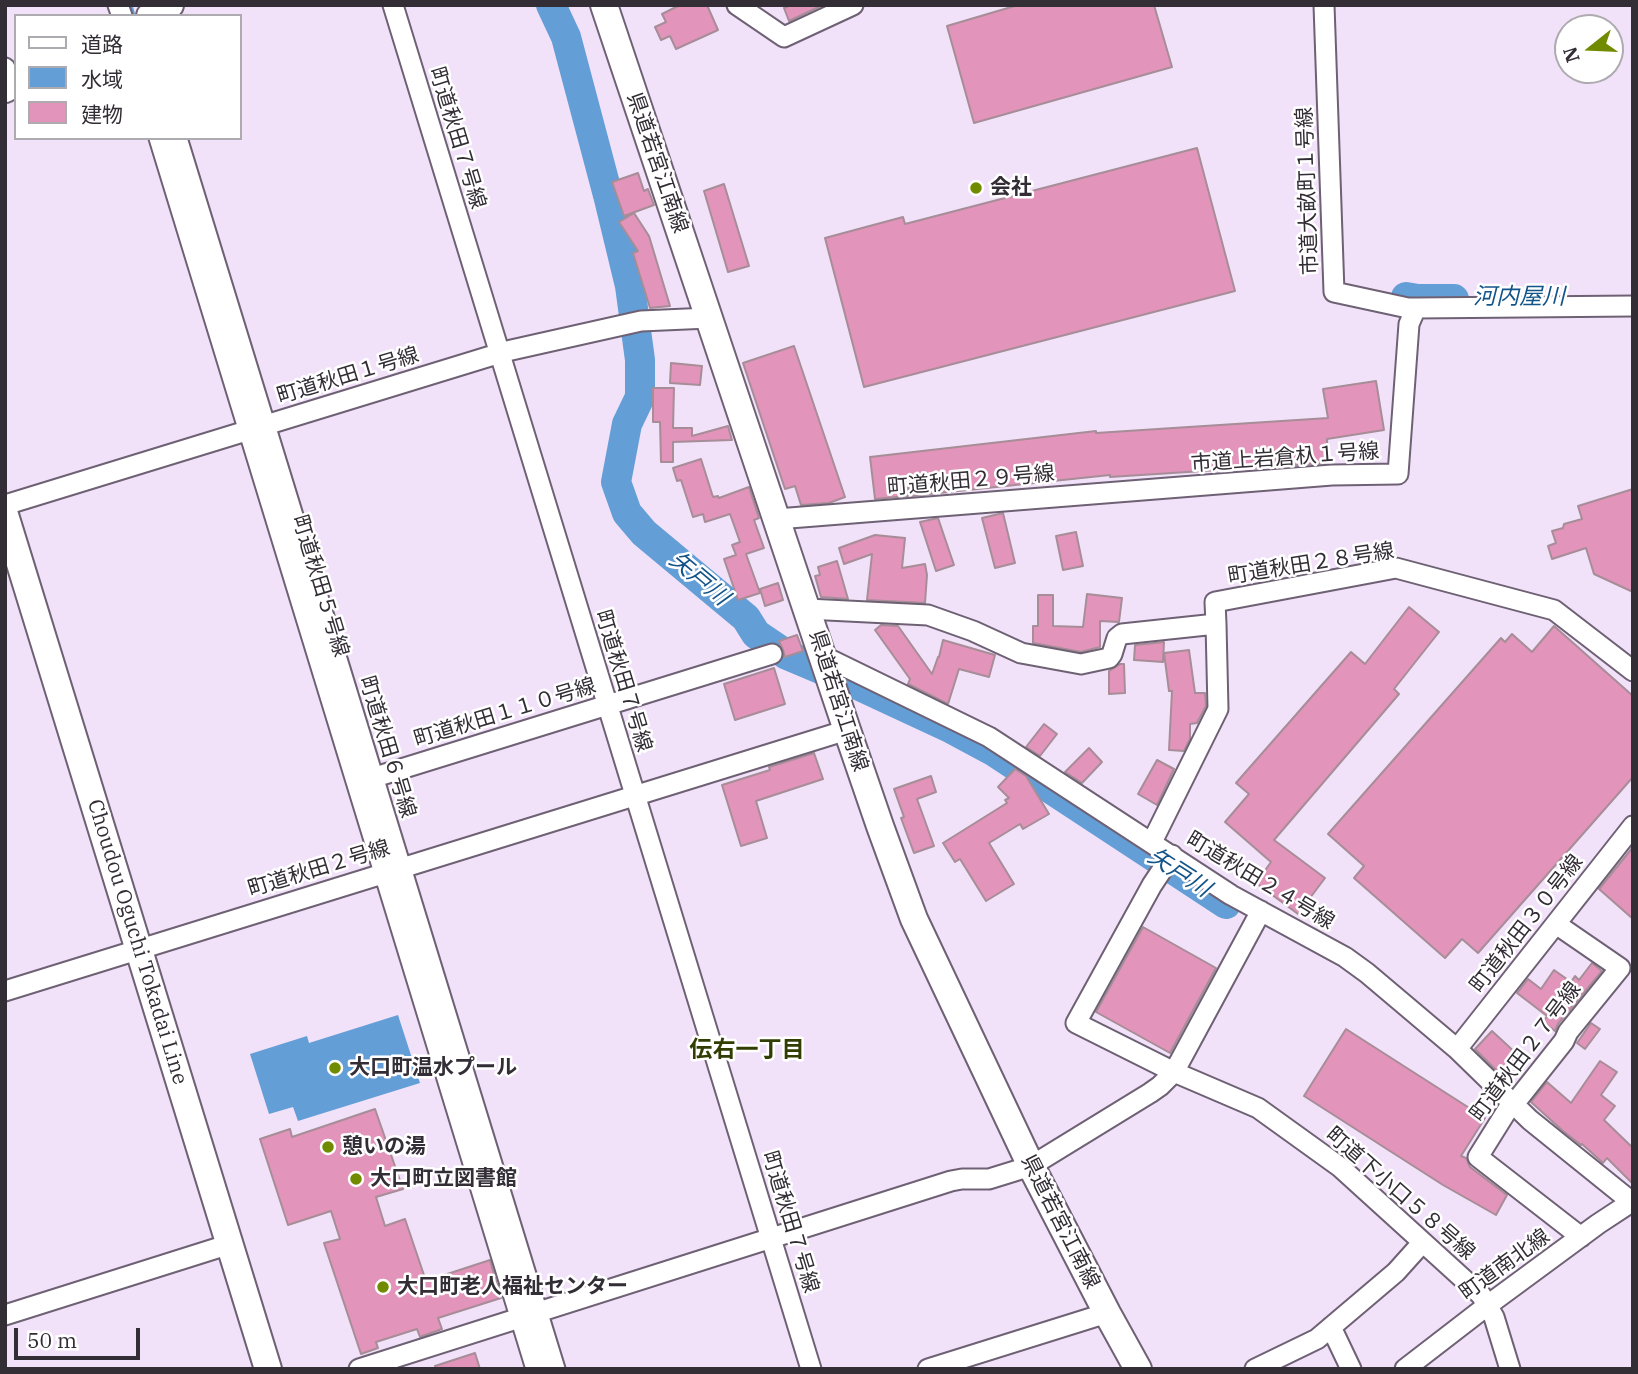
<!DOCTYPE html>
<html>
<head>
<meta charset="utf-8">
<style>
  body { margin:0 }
  #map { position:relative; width:1638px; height:1374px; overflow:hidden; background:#f2e2f9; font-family:"IBM Plex Serif","Noto Sans JP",serif }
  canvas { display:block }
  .frame { position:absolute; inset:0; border:7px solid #332d36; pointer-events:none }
  .legend { position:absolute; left:14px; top:14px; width:228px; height:126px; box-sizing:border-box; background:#fff; border:2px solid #adabaf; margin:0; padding:9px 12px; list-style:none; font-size:21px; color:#332d36 }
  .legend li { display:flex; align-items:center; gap:14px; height:35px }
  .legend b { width:35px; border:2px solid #adabaf }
  .north { position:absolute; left:1554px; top:14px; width:70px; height:70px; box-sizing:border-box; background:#fff; border:2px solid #adabaf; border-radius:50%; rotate:252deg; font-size:19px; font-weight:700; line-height:28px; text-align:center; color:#332d36 }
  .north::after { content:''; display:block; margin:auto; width:24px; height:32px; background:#718b00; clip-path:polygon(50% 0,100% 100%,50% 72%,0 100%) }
  .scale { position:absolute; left:14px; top:1328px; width:126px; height:32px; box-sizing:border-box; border:4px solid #332d36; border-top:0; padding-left:9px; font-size:21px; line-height:24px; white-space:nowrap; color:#332d36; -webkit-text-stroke:5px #fff; paint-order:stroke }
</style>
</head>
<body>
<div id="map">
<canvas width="1638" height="1374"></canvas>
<div class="frame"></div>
<ul class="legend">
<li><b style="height:9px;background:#fff"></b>道路</li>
<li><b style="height:19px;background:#639ed7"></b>水域</li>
<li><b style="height:19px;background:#e294ba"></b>建物</li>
</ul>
<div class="north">N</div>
<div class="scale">50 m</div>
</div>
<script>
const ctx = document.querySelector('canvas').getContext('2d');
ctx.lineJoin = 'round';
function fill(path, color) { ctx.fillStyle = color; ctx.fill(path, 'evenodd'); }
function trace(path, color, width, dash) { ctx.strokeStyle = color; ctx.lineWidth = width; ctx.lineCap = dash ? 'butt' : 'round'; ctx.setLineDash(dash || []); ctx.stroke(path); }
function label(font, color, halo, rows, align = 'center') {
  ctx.font = font + ' "IBM Plex Serif","Noto Sans JP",serif'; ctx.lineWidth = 5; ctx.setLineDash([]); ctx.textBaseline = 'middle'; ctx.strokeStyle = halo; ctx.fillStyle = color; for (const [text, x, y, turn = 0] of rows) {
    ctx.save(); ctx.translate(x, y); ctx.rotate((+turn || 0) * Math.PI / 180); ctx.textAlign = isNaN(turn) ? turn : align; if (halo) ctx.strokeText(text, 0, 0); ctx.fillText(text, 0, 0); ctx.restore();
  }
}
fill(new Path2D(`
  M398,1015L420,1083L298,1121L293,1107L269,1114L250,1054L307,1036L309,1043Z`), '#639ed7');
trace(new Path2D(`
  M130,5L133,16`), '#639ed7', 5);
trace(new Path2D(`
  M551,5L566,37L609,199L630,286L640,360V397L627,424L616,482L627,513L644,533L746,618L756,634L787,655L851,682L952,729L993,751L1226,904
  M1406,297L1418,299H1454`), '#639ed7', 30);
const building = new Path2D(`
  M680,5H707L718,30L676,49L670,36L661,40L655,27L666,22L662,14Z
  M791,5H823L789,21L784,8Z
  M1018,5H1154L1172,67L974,123L947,26Z
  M1197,148L1235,291L864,387L825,238L903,217L905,224Z
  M638,173L644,191L648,189L654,205L624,216L612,182Z
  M724,184L749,266L728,272L704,191Z
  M634,213L649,236L670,306L650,308L633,253L638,251L619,222Z
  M794,346L845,497L829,503L801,505L795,486L785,489L743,363Z
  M671,363L702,366L700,385L670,383Z
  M1376,381L1384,430L1327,439L1328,463L1110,477V475L911,496L908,488V496L875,499L870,457L1096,431V433L1328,418L1323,389Z
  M653,388H674L673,428H692V436L728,426L732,440L673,442V462H661L660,422H653Z
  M701,459L713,497L718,496L719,498L749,487L759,518L754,520L764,548L746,554L760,593L738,600L724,559L736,555L732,545L740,542L730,514L705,522L703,514L693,517L681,480L677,481L673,468Z
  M1633,489V592L1594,574L1586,548L1552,559L1548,546L1556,543L1552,531L1563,528L1564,524L1582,519L1578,506Z
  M1003,513L1015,563L995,568L982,518Z
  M938,518L954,565L936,571L920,522Z
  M1076,532L1083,566L1063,570L1056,536Z
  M875,535L905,538L902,568L925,564L927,575L925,603L867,600L872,554L844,564L839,548Z
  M837,561L848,599L821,597L815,576L820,575L818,567Z
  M778,583L783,600L765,606L760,589Z
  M1087,594L1122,598L1119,622L1100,621V647L1081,652L1033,643V626H1038V595H1053V626L1083,627Z
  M1409,607L1439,632L1394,689L1399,694L1274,840L1325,878L1298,914L1256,883L1271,862L1225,822L1249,794L1236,783L1351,652L1365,664Z
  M881,625L898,626L932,674L938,657H939L943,640L995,655L989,677L959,669L948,704L908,684L910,679L875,630Z
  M1554,626L1633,696V777L1478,953L1462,939L1445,958L1354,878L1364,866L1328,834L1501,638L1505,642L1512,634L1532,652Z
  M797,635L803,651L785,657L783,650L779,641Z
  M1164,642L1163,662L1134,660L1135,645Z
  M1189,650L1195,693H1205L1206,706L1197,723L1190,724V739L1184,751L1169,750L1172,691H1169L1164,653Z
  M1120,664H1124L1125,693L1109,694V671Z
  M774,668L785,704L735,720L724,684Z
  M1044,724L1057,734L1040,756L1026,747Z
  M1089,748L1102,762L1082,783L1065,772Z
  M814,753L823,779L756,801L767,838L741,846L722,785L770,770L769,767Z
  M1157,760L1174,769L1157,805L1138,794Z
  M1015,769L1026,776L1049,814L1023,829L1020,824L989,843L1014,884L986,901L960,859L955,862L943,843L1007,803L1005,800L1009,798L998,787Z
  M931,776L936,792L917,799L934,846L914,853L901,818L904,817L894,789Z
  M1633,847V919L1599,889Z
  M1143,927L1216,968L1170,1053L1096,1012Z
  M1592,963L1602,971L1558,1024L1555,1031L1543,1022L1547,1016L1517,993L1528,979L1541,989L1554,970L1571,982L1575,976L1579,980Z
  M1591,1023L1600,1029L1585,1049L1577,1043Z
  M1346,1029L1485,1118L1461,1156L1466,1158L1470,1167L1507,1195L1496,1215L1443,1185L1304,1096Z
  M1492,1031L1519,1056L1501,1075L1475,1049Z
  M1600,1061L1617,1072L1601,1095L1615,1106L1604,1120L1633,1148V1184L1607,1158L1603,1163L1582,1144L1581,1145L1563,1131L1531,1102L1547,1082L1571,1103Z
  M375,1109L403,1189L376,1197L385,1226L405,1219L426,1281L490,1260L501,1298L438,1318L442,1329L420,1337L417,1329L376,1342L378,1348L361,1354L324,1243L340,1239L331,1211L288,1225L260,1139L290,1129L292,1137Z
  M475,1353L480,1369H435V1366Z`);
fill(building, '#e294ba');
trace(building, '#a68d98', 2);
const street = new Path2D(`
  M118,5L122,16
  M393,5L811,1369
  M737,5L784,37L853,5
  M1324,5L1334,292L1408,308H1416
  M5,68L11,86
  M159,138L536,1369
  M177,138L555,1369
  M5,505L507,351L641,321L709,318
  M777,519L1332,475L1398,474L1409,324L1416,308L1633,306
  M807,609L928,615L973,631L1021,653L1081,664L1109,658L1112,654L1117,638L1122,634L1216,624L1215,602L1396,568L1554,610L1633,671
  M823,656L989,737L1231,895L1345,957L1367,973L1457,1049L1530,1120L1633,1203
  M372,778L772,654
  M1152,842L1218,709L1216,624
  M1172,855L1152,885L1076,1023L1174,1072L1261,911
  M1556,924L1620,968L1568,1032L1564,1041L1514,1104L1508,1109L1478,1157L1581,1237
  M5,991L847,730
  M1457,1049L1633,826
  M5,1315L230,1244
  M1331,1327L1351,1369
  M359,1369L951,1181L962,1179H989L1031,1166L1150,1093L1160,1086L1174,1072L1258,1108L1340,1167L1481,1295L1494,1317L1510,1369
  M928,1369L1107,1313
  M1255,1369L1317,1339L1396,1272L1422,1243
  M1405,1369L1488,1305L1598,1224L1633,1201`);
const secondary = new Path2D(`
  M604,5L847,730L880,826L914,919L1031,1166L1107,1313L1138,1369
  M150,16L170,5
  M5,89L16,83
  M5,515L268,1369`);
trace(street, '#6e6174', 23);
trace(secondary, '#6e6174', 30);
trace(street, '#fff', 19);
trace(secondary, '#fff', 26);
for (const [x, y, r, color] of [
  [976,188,7,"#718b00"],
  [335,1068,7,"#718b00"],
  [328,1147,7,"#718b00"],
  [356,1179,7,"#718b00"],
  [383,1287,7,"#718b00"]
]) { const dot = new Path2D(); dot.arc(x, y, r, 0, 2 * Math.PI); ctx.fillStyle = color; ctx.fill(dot); trace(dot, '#fff', 2.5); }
label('21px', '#332d36', '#fff', [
  ["町道秋田７号線",457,138,73],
  ["県道若宮江南線",657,163,71],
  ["市道大畝町１号線",1308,191,-92],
  ["町道秋田１号線",348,376,-17],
  ["市道上岩倉杁１号線",1285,458,-4],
  ["町道秋田２９号線",971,481,-5],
  ["町道秋田２８号線",1311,564,-9],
  ["町道秋田５号線",320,586,73],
  ["町道秋田７号線",623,681,73],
  ["県道若宮江南線",838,701,72],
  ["町道秋田１１０号線",505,713,-17],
  ["町道秋田６号線",387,747,73],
  ["町道秋田２号線",319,869,-17],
  ["町道秋田２４号線",1260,881,31],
  ["町道秋田３０号線",1527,924,-52],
  ["Choudou Oguchi Tokadai Line",137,942,73],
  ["町道秋田２７号線",1526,1052,-53],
  ["町道下小口５８号線",1400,1194,41],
  ["町道秋田７号線",790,1222,73],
  ["県道若宮江南線",1060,1222,63],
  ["町道南北線",1505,1265,-36]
]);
label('bold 21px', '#332d36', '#fff', [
  ["会社",990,188],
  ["大口町温水プール",349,1068],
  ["憩いの湯",342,1147],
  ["大口町立図書館",370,1179],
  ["大口町老人福祉センター",397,1287]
], 'left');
label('italic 23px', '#135489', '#fff', [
  ["河内屋川",1519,297],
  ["矢戸川",699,579,40],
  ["矢戸川",1179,873,33]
]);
label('bold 23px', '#313d02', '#fff', [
  ["伝右一丁目",747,1050]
]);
</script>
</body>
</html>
